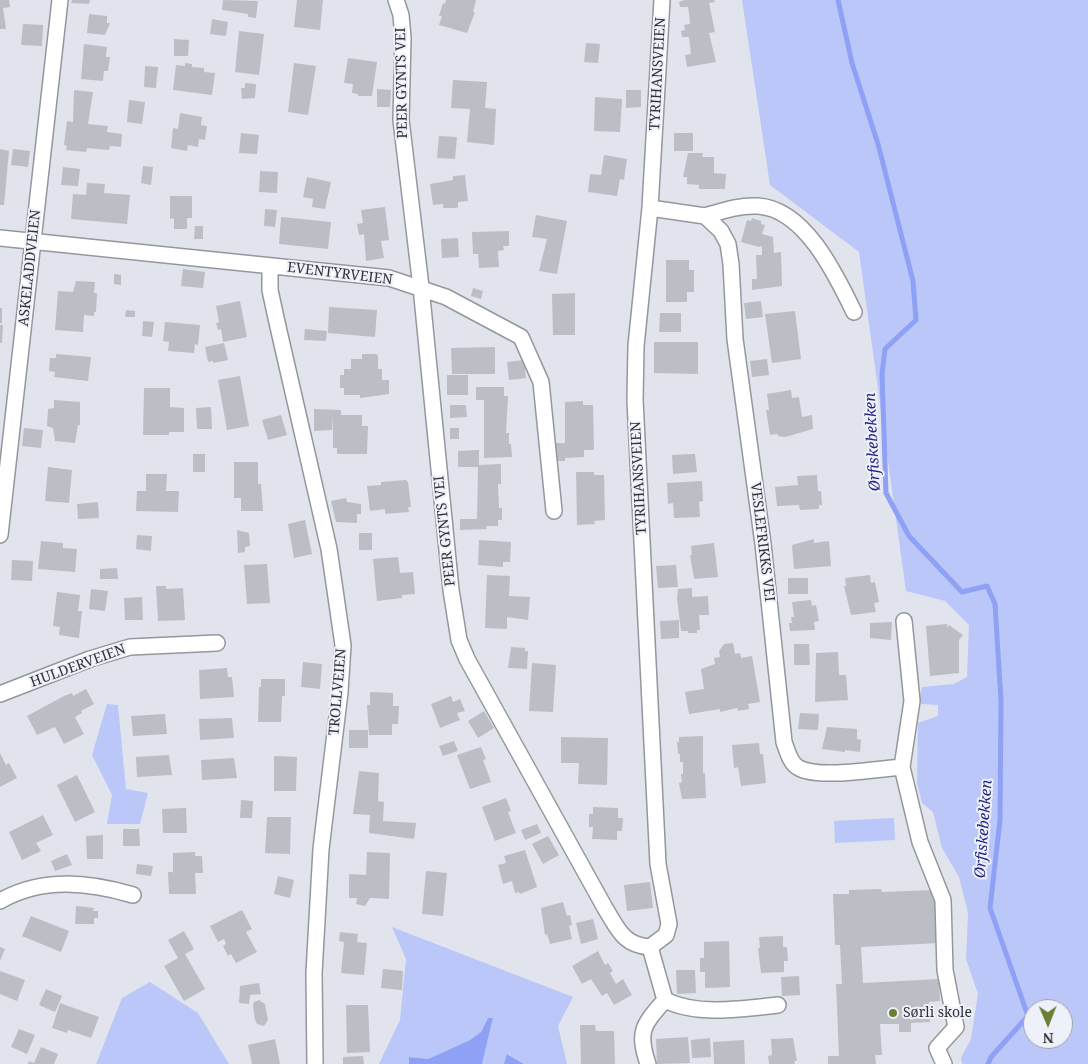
<!DOCTYPE html>
<html>
<head>
<meta charset="utf-8">
<style>
  body { margin:0 }
  #map { position:relative; width:1088px; height:1064px; overflow:hidden; background:#e1e4ec; font-family:"Noto Serif",serif }
  canvas { display:block }
  .north { position:absolute; left:1023px; top:999px; width:50px; height:50px; box-sizing:border-box; background:#eef1f9; border:1px solid #a2a4ab; border-radius:50%; rotate:179deg; font-size:14px; font-weight:700; line-height:20px; text-align:center; color:#303135 }
  .north::after { content:''; display:block; margin:auto; width:18px; height:22px; background:#698033; clip-path:polygon(50% 0,100% 100%,50% 72%,0 100%) }
</style>
</head>
<body>
<div id="map">
<canvas width="1088" height="1064"></canvas>
<div class="north">N</div>
</div>
<script>
const ctx = document.querySelector('canvas').getContext('2d');
ctx.lineJoin = 'round';
function fill(path, color) { ctx.fillStyle = color; ctx.fill(path, 'evenodd'); }
function trace(path, color, width, dash) { ctx.strokeStyle = color; ctx.lineWidth = width; ctx.lineCap = dash ? 'butt' : 'round'; ctx.setLineDash(dash || []); ctx.stroke(path); }
function label(font, color, halo, rows, align = 'center') {
  ctx.font = font + ' "Noto Serif",serif'; ctx.lineWidth = 4; ctx.setLineDash([]); ctx.textBaseline = 'middle'; ctx.strokeStyle = halo; ctx.fillStyle = color; for (const [text, x, y, turn = 0] of rows) {
    ctx.save(); ctx.translate(x, y); ctx.rotate((+turn || 0) * Math.PI / 180); ctx.textAlign = isNaN(turn) ? turn : align; if (halo) ctx.strokeText(text, 0, 0); ctx.fillText(text, 0, 0); ctx.restore();
  }
}
fill(new Path2D(`
  M742,0H1088V1064H962L961,1058L971,1039L978,994L966,959L968,913L959,877L942,848L933,812L922,803L917,783L918,723L938,716V705L921,704L920,697L922,687L954,684L967,677L969,625L945,601L906,591L859,252L770,185ZM1033,1009H1063V1039H1033Z
  M107,704L118,705L126,789L148,793L140,824H107L112,795L92,755Z
  M894,818L895,840L835,843L834,821Z
  M392,927L573,997L558,1026L567,1064H524L508,1054L504,1064H482L493,1018H488L481,1032L470,1040L428,1059L409,1057V1064H379L400,1020L406,959Z
  M150,982L198,1013L229,1064H96L122,998Z`), '#bbc7f8');
fill(new Path2D(`
  M488,1018H493L482,1064H409V1057L428,1059L470,1040L481,1032Z
  M507,1054L524,1064H504Z`), '#8fa1f4');
trace(new Path2D(`
  M838,0L852,63L878,144L913,281L916,320L885,349L882,374L886,493L909,536L962,592L987,586L995,604L1001,701L1000,820L990,908L1028,1016L991,1057L988,1064`), '#8fa1f4', 5);
fill(new Path2D(`
  M0,0H9L10,7L3,8L6,29H0Z
  M72,0H90L89,4L71,3Z
  M223,0L258,1L256,18L248,17V14L222,10Z
  M297,0H323L320,30L294,27Z
  M446,0H476L473,12H475L467,33L439,25L442,16H439L443,3L445,4Z
  M684,0H714L715,2L709,3L715,32L709,33L716,62L687,67L685,55L691,54L689,37H682L681,31L685,30L684,25L690,24L689,13L688,7H680L679,2Z
  M89,14L107,16V23H110L105,35L87,33Z
  M212,19L228,22L226,36L210,34Z
  M23,24L43,25L42,46L21,45Z
  M239,31L264,34L259,75L235,72Z
  M174,39L189,40L188,56H174Z
  M586,43L600,44L598,63L584,62Z
  M84,44L107,47L106,57H110L108,71H104L103,81L81,79Z
  M348,58L377,62L372,96H358V94L352,93L353,84L344,83Z
  M185,63L192,64V67L204,68V72L215,73L212,95L173,90L176,65L185,66Z
  M294,63L316,66L308,115L288,112Z
  M145,66L158,67L156,88L144,87Z
  M453,80L487,82L485,108L496,109L494,145L467,142L470,109L451,108Z
  M245,83L256,84L255,98L242,99L241,88H245Z
  M377,89L391,90L390,107H377Z
  M74,90L93,92L88,124L108,126L107,132L122,134L121,147L110,146L109,150L87,148L86,152L66,150L67,146L64,145L67,121L73,122Z
  M626,90H641V107L626,108Z
  M595,97L622,99L620,132L594,131Z
  M129,100L145,102L142,124L127,122Z
  M180,113L202,117L201,125L207,126L205,140L199,139L198,147L188,145L187,151L171,148L173,128L178,129Z
  M241,133L259,135L257,154L239,153Z
  M674,133H693V151H674Z
  M439,136L457,137L455,159L437,158Z
  M0,149L9,151L4,205H0Z
  M13,149L30,151L28,167L11,165Z
  M688,153H703L702,157H714V173L726,174L725,189H699V185L687,184V177H683Z
  M604,155L627,159L624,180L620,179L617,196L588,192L590,174L601,175Z
  M143,166L153,167L151,185L141,183Z
  M63,167L80,169L78,186L61,185Z
  M260,171L278,172L277,193L259,192Z
  M465,175L468,201L458,202V207L456,208H443V204L433,205L430,184L453,180V176Z
  M307,177L331,182L325,209L312,207L313,199L303,197Z
  M87,183L105,184L104,193L130,195L127,224L71,219L73,194L86,195Z
  M170,196H192V218H187V229H174V218L170,219Z
  M385,207L389,240L381,241L384,258L366,261L364,234L359,235L357,224L363,223L361,210Z
  M265,209L277,210L275,227L264,226Z
  M536,215L567,221L557,274L539,271L547,239L532,237Z
  M281,217L331,222L328,249L279,244Z
  M752,218L761,221V224L765,225L762,234L773,237L774,253L781,252L782,286L752,290V279H757L756,255H762V246L759,247L741,242L747,220L751,221Z
  M195,226H203V239H194Z
  M509,231V246H503L504,250L498,251L499,267L479,268L478,254H473L472,232Z
  M458,238L459,257L442,258L441,239Z
  M666,260H689V270H694V292H687V302H666Z
  M183,269L205,272L203,288L181,286Z
  M114,274L121,275V285L114,284Z
  M76,281L95,282L94,293H97L96,312H94V316L84,315L83,332L55,330L58,291L73,292Z
  M473,288L483,291L481,299L471,296Z
  M575,293V335H553L552,294Z
  M240,301L247,337L223,342L221,329L218,330L216,323L219,322L216,306Z
  M761,301L763,317L746,319L744,303Z
  M329,307L377,310L375,337L328,333Z
  M0,308H2V323H0Z
  M126,310L135,311V317H125Z
  M795,311L801,359L772,363L765,314Z
  M660,313H681V332H659Z
  M143,321L154,322L152,337L142,336Z
  M165,322L200,325L198,345L195,344L194,353L168,351L169,342L163,341Z
  M0,325H3L2,343H0Z
  M305,329L327,331L326,341L304,340Z
  M654,342H698V374L654,373Z
  M224,343L228,360L213,363V361L208,362L205,347Z
  M495,347V374H452L451,348Z
  M56,354L91,357L88,381L54,377L55,372L49,371L50,358H56Z
  M362,354H376L378,356V369H382V380H389V394L360,398V395H344V388H340V375H344V369H351V359H362Z
  M767,359L769,375L752,377L750,361Z
  M524,360L526,378L509,380L507,362Z
  M447,375H468V395H447Z
  M240,376L249,426L227,430L218,380Z
  M476,387H504V396H508L506,433H509V444H511L512,457L484,458V400H476Z
  M144,388H170V407L184,408V432H169V435H143Z
  M791,390L792,398L799,397L802,417L812,415L813,429L785,437L778,436V434L770,435L766,410H769L767,394Z
  M54,400L80,402V425H78L75,443L55,441L53,428L47,426L48,409L54,408Z
  M583,401V405H593L594,450H584V457L565,458V461H553V443H565V402Z
  M450,405H466L467,417L450,418Z
  M211,407L212,429H197L196,408Z
  M314,409L341,410V415H362V426H368L367,454H337V448H333V417L332,430L314,431Z
  M281,415L287,435L268,440L262,420Z
  M24,428L43,430L41,448L22,446Z
  M450,428H459V439H450Z
  M479,450V465L501,464V484H498L499,508H502V520H498V526H486L487,529L460,530V519H477L478,467H458V451Z
  M193,454H205V472H193Z
  M695,454L697,472L673,474L672,455Z
  M234,462H258V484H261L263,511H241V498H234Z
  M48,467L72,470L69,503L45,501Z
  M576,472H594V475H604L605,520L594,521L595,524L577,525Z
  M146,474H167L166,491H179L178,512L136,511L137,491H146Z
  M817,475L818,491H821L822,505H819V509L800,510L799,505L777,506L775,487L798,485L797,476Z
  M406,480L408,482L411,507H408L409,512L385,514V509L370,511L367,486L381,485V482Z
  M702,481L703,501L699,502L700,517L674,518L673,503L668,504L667,483Z
  M346,498L347,502L361,504V514H357V523L336,522L331,501Z
  M98,502L99,518L78,519L77,504Z
  M305,520L312,554L294,558L288,524Z
  M237,530L249,533L250,546L245,547V552L238,553Z
  M359,533H372V550H359Z
  M137,535L152,536L151,551L136,549Z
  M814,539V543L829,541L831,566L794,569L792,545Z
  M479,540L511,542L510,562H503V567L478,565Z
  M41,541L63,543V548L77,549L75,572L38,569Z
  M714,543L718,577L694,579L690,555H692L691,546Z
  M398,557L400,573L413,572L415,594L402,595V598L377,601L373,559Z
  M12,560L33,561L32,581L11,580Z
  M267,564L270,603L247,604L244,565Z
  M676,565L678,587L658,588L656,566Z
  M117,568L118,579H100V569Z
  M487,575L510,576L509,596L530,597L528,620L507,617V629L485,628Z
  M870,575L871,583L875,582L879,602L874,603L876,612L851,615L844,586H846L845,578Z
  M788,578H808V594H788Z
  M156,586H166V589L183,588L185,620L158,621Z
  M692,588V597L708,596L709,615H699L700,630H697V633H688V631H681L677,598L678,589Z
  M91,589L108,591L105,611L89,609Z
  M57,592L80,595L78,611H82L79,638L59,635L60,627L53,626Z
  M142,597L143,620H125L124,598Z
  M811,600L812,606L816,605L819,621L814,622L815,630L790,631L789,623H792L791,617H794L792,602Z
  M679,620V638L661,639L660,621Z
  M892,622L891,640L870,638V623Z
  M947,624V628L949,625L963,635L959,640V673L930,676L926,626Z
  M733,643L735,654L740,653L741,658L752,656L760,702L748,704L749,709L738,711L737,708L720,712V709L689,714L685,692L704,689L701,669L715,664L714,658L720,657L719,651L724,644Z
  M794,644H809L810,665H794Z
  M511,647L525,648V651H528L527,669L508,668Z
  M838,652L839,675H846L848,700L815,702L816,653Z
  M303,662L322,664L320,689L301,687Z
  M532,663L556,665L553,712L529,711Z
  M227,668L228,677H232L234,697L200,699L199,670Z
  M261,679H285V696H282L281,722H258L259,687H261Z
  M86,689L94,704L81,711L82,713L75,717L84,734L64,744L55,727L37,735L27,716L64,696L72,693L73,696Z
  M370,692L393,693V706H399L398,724H392V735H369L367,705H370Z
  M451,696L453,702L460,699L465,711L457,713L460,720L440,728L431,704Z
  M484,711L494,728L478,738L468,721Z
  M800,713L819,714L818,730L798,729Z
  M165,714L167,734L133,736L131,716Z
  M232,718L234,738L200,740L199,719Z
  M827,727L857,729V739L861,740L860,752L845,750V752L822,749Z
  M349,730H368V748H349Z
  M703,736V773H705L706,798L682,799L679,783L682,782L681,774H683V762H680V754H678L677,742H679V737Z
  M561,737L608,738L607,785L578,784L579,763H561Z
  M454,741L458,751L443,756L439,746Z
  M759,743L760,754H763L766,783L741,786L738,767L734,768L732,745Z
  M481,747L486,759L483,760L491,782L470,789L457,755Z
  M0,753L6,765L9,763L17,778L0,787Z
  M169,755L172,775L137,777L136,757Z
  M274,756L297,757L296,791H274Z
  M234,758L237,778L202,780L201,760Z
  M359,771L379,773L378,801L384,802L383,821L416,823L414,839L369,833L370,815L353,814Z
  M77,775L95,812L75,822L57,785Z
  M506,798L511,811L508,812L516,833L495,841L482,807Z
  M241,800L253,801L252,818H240Z
  M593,807L618,808V818H623L622,831H617V840L592,839L593,827H589V814H593Z
  M186,808L187,833H163L162,809Z
  M43,815L53,835L36,843L41,851L22,860L9,832Z
  M267,817H291L290,854L265,853Z
  M537,824L541,833L525,840L521,830Z
  M123,829H139L140,846H123Z
  M103,835V859H87L86,836Z
  M548,836L559,855L543,864L532,844Z
  M525,850L537,887L520,894L519,892L515,893L512,881L503,884L498,865L506,863L504,856Z
  M195,852V856H202L203,873H195L196,894H169L168,872H173V853Z
  M367,852L390,853L389,899L370,898L365,906L356,904L357,898H349V874L366,875Z
  M67,854L72,865L55,871L51,861Z
  M137,864L153,866L151,876L136,874Z
  M426,871L447,873L443,916L422,914Z
  M278,876L294,880L290,898L274,894Z
  M650,882L653,908L627,911L624,885Z
  M881,889L882,892L934,890L936,926H939L940,943L861,947L863,983L939,979L940,1001L929,1002L930,1022L911,1023V1032H899V1024H880L882,1055H875L876,1064H828V1056H839L836,984H842L840,945H835L833,894H849V890Z
  M563,902L567,916L570,915L572,925L569,926L572,939L550,944L547,934L545,935L541,908Z
  M76,906L94,908L93,911H98V918H94V924H75Z
  M242,910L252,929L246,932L257,952L236,963L231,954L228,956L223,946L226,944L224,939L218,942L210,926Z
  M31,916L69,931L61,952L22,936Z
  M593,919L598,939L581,944L576,923Z
  M184,931L194,949L185,954L205,989L184,1001L164,966L178,958L168,940Z
  M340,932L358,934L357,942L367,943L364,975L341,973L344,942L339,941Z
  M783,936V947H787L788,961H784V972L761,973L758,948H760L759,937Z
  M729,941L730,987L705,988V972H700V958H704V942Z
  M0,947L5,949L0,961Z
  M598,951L605,965L608,963L613,971L610,973L616,984L623,979L632,995L614,1005L607,993L602,996L591,979L582,984L572,966Z
  M383,969L403,971L402,990L381,988Z
  M676,970H695L696,993L677,994Z
  M0,971L25,980L17,1001L0,994Z
  M799,976L800,995L782,996L781,977Z
  M259,983L261,994L250,995L249,1004L239,1003L240,986Z
  M46,989L62,996L55,1012L39,1005Z
  M259,1000L265,1004L268,1020L264,1026L257,1024L255,1020L253,1006L254,1002Z
  M60,1003L99,1017L91,1038L68,1030L67,1033L52,1028Z
  M346,1005H368L370,1052L347,1053Z
  M580,1025H595L596,1031H614L615,1064H581Z
  M19,1029L35,1035L27,1054L11,1047Z
  M688,1037L690,1063L657,1064L656,1039Z
  M710,1038L711,1057L692,1058L691,1040Z
  M793,1038L797,1061H794L795,1064H769L768,1056L772,1055L771,1039Z
  M275,1039L280,1064H252L248,1045Z
  M744,1040L745,1064H714L713,1042Z
  M41,1047L58,1054L54,1064H28L29,1061L34,1063Z
  M363,1056L364,1064H343V1057Z`), '#bcbec6');
const street = new Path2D(`
  M396,0L401,15L403,38L401,120L421,287L451,590L459,640L467,659L605,908C618,929 623,945 650,947
  M650,208L705,216L721,231L728,244L731,264L735,339L763,544L784,742C787,750 790,764 799,768C819,779 877,769 902,767
  M705,216C722,211 739,205 758,206C805,209 836,275 854,312
  M0,238L389,278L446,297L521,337L541,382L554,511
  M270,266V290L276,318L329,549L343,645L340,692L321,849L314,973L315,1064
  M0,535L60,0
  M904,621L912,701L902,767L920,842L943,900L945,970L956,1027L937,1048L944,1064
  M0,694L90,659L130,647L217,643
  M0,901C42,877 88,882 133,895
  M650,947L666,935L669,924L658,864L635,400L636,346L650,208L662,0
  M650,947L665,1000C697,1016 742,1009 778,1005
  M648,1064C637,1031 643,1025 665,1000`);
trace(street, '#95979f', 18);
trace(street, '#fff', 15);
for (const [x, y, r, color] of [
  [893,1013,5,"#698033"]
]) { const dot = new Path2D(); dot.arc(x, y, r, 0, 2 * Math.PI); ctx.fillStyle = color; ctx.fill(dot); trace(dot, '#eef1f9', 2); }
label('14px', '#303135', '#eef1f9', [
  ["TYRIHANSVEIEN",658,74,-87],
  ["PEER GYNTS VEI",402,83,-91],
  ["ASKELADDVEIEN",30,268,-84],
  ["EVENTYRVEIEN",340,274,7],
  ["TYRIHANSVEIEN",639,478,-93],
  ["PEER GYNTS VEI",445,531,-96],
  ["VESLEFRIKKS VEI",762,542,83],
  ["HULDERVEIEN",78,666,-20],
  ["TROLLVEIEN",338,692,-85]
]);
label('14px', '#303135', '#eef1f9', [
  ["Sørli skole",903,1013]
], 'left');
label('italic 15px', '#232482', '#eef1f9', [
  ["Ørfiskebekken",873,442,-93],
  ["Ørfiskebekken",984,829,-86]
]);
</script>
</body>
</html>
